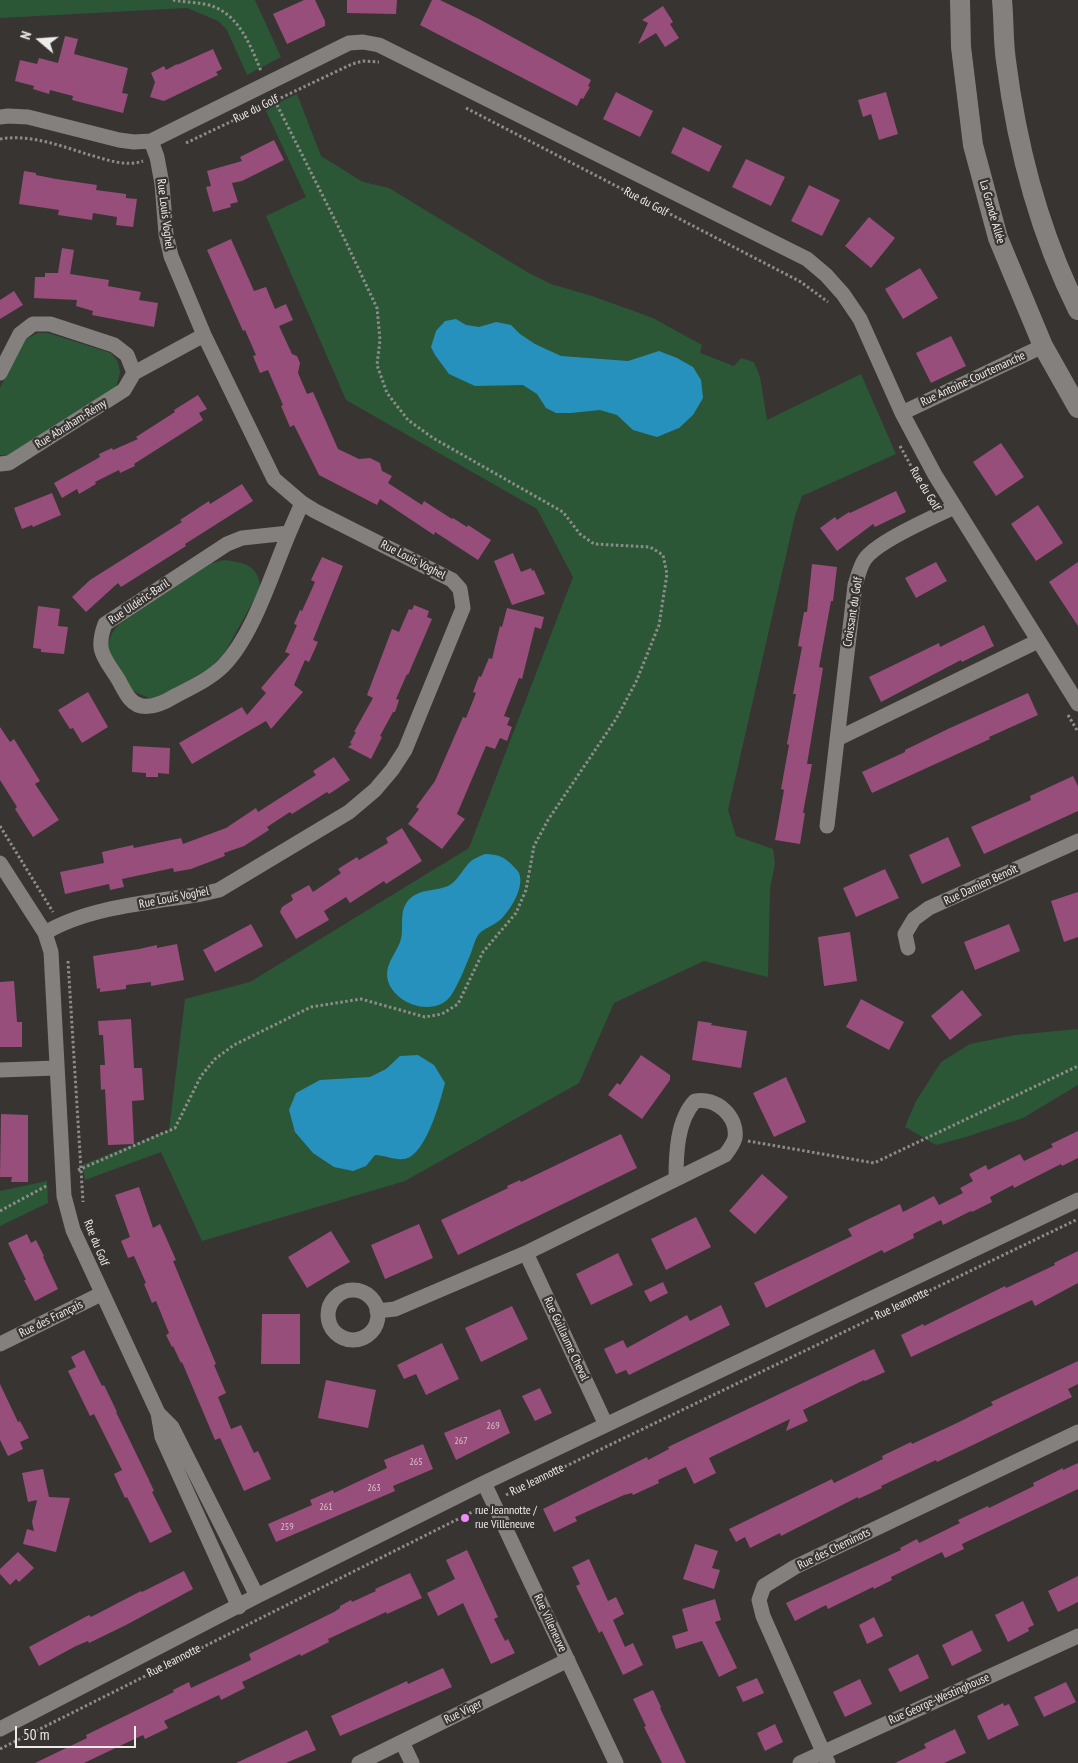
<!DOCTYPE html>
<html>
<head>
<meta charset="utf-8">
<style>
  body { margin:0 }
  #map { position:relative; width:1078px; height:1763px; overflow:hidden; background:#373432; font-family:"PT Sans Narrow",sans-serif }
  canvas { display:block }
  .north { position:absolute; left:15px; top:15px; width:50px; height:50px; -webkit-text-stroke:4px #373432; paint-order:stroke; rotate:288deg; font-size:14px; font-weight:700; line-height:20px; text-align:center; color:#eeecea }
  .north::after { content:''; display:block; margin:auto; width:18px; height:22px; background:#eeecea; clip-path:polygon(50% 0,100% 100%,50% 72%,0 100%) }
  .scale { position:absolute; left:15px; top:1726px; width:121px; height:22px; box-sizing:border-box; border:2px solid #eeecea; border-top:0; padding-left:6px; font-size:15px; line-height:18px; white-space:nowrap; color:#eeecea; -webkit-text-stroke:4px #373432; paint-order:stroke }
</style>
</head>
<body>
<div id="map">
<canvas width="1078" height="1763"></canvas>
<div class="north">N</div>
<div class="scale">50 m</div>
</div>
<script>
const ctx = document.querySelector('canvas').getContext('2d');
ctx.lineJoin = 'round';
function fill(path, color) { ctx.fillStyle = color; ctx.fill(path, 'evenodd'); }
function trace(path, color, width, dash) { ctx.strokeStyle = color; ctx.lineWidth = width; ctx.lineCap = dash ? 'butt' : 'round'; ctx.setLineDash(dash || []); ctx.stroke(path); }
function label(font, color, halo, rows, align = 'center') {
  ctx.font = font + ' "PT Sans Narrow",sans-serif'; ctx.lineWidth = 4.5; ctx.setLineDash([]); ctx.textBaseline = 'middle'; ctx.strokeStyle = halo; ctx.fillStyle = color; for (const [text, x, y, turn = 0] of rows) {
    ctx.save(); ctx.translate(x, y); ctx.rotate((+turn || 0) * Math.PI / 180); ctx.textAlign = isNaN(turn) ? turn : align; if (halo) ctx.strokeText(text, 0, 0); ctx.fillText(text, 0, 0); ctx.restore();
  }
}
fill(new Path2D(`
  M0,0H255L281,57L247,75L227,30L218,21L187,8L0,18Z
  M297,94L321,156L363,182L389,188L527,272L551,284L592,296L653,318L702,345L700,353L734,366L741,358L754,362L760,377L767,420L861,374L896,454L802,496L795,516L728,810L736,836L773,849L775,864L770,888L768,977L704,961L614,1003L579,1083L405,1181L202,1241L161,1152L85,1180L82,1165L169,1130L185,999L250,982L469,848L573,577L537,509L346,400L266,216L306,197L265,109Z
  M38,333H48L111,353L118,362L120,372L116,387L7,456L0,455V388L22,341Z
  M224,560C244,562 260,566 260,589L225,652L211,667L162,697L151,699L133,691L107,649C109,638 112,632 119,624L212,563Z
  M1078,1029V1085L1023,1118L966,1137L936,1145L905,1127L916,1101L941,1062L970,1044L1015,1035Z
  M47,1181L48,1203L0,1226V1191Z`), '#2b5737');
fill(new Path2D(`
  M456,319L466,325L479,327L496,322L511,325L520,334L535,344L561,356L628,361L659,351L677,358L693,367L701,380L703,398L693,415L679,428L657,437L633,430L617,415L600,410L571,413H556L546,408L537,394L523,385L475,386L449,374L435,355L431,347L436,331L445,321Z
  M485,854C498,854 505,857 514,867C516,869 518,871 519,873C525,887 510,911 500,920C493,926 484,928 478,935C475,940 473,947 471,953C465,967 460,981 452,994C435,1021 387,1002 387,974C387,962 398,950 401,939C404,926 399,913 407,902C418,888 434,892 448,886C458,881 463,868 471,861C475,858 480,856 485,854Z
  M418,1055L434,1065L445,1083C440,1102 428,1146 410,1157C399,1163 386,1155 375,1155L366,1166L353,1171L334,1167L313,1153L295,1132L289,1110L296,1093L320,1080L370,1077L386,1069L400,1056Z`), '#2691bd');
fill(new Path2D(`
  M304,0H315L325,21V26L287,44L273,14Z
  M347,0H397L396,14L347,13Z
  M432,0H440L479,19L591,80L588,86L590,87L583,99L581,98L577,106L420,25Z
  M663,6L673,22L670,24L679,38L665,47L656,33L638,44L648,23L642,20Z
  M65,36L78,39L74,54L128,68L122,93L128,94L123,113L72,100L73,96L50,90L49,94L33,89L34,86L15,81L20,60L37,64L39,58L58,63Z
  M213,49L222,69L216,72L218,75L164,101L150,97L155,82L151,73L164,66L166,70L177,64V65Z
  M616,92L653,111L640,137L603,119Z
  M886,92L898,134L879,140L871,114L863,117L858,100Z
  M683,127L722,146L709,172L671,153Z
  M274,140L284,160L242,181L232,183L238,202L230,204L231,207L213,212L206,187L211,186L207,171L242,161L240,157Z
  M746,159L785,177L771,206L732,187Z
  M24,171L36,173V175L56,179L97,185L96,190L126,194V198L137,199L133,227L116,225L117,217L93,213L92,220L58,215L59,210L19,204Z
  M809,185L840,200L822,236L791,221Z
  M869,217L895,238L871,268L845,246Z
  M231,239L254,291L266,287L275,309L286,304L293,320L279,326L292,354L297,356L300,363L298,373L307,394L313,392L338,449L359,459L370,458L380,463L382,471L392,476L388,483L422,505L424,501L452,519L453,518L467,527L468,525L491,540L478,560L435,532L434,535L380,499L377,505L319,475L294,425L290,427L281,406L283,405L268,370L260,373L253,356L256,355L245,330L243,331L207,250Z
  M62,248L74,250L70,274L109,280L108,286L141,292L139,300L158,303L154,327L92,315L93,311L76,306L77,300L34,298L35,277H45V273H58Z
  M920,268L938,298L903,319L885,289Z
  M14,291L23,305L0,319V300Z
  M951,336L966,366L931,383L916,353Z
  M198,395L207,409L199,413L203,420L134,464L135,466L120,473L119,470L95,482L96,484L79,494L77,489L62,498L54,483L100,457L99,454L112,448L113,450L138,439L136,437L175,412L174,410Z
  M1001,443L1024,477L996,496L973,462Z
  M242,484L253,501L185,544L186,546L121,587L118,583L86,612L72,597L90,580L182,522L180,520L209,501L210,504Z
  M896,491L906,512L875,527L873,524L837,551L820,528L835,517L837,520L849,512L850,513Z
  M52,493L61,515L33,527L32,525L22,529L14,508Z
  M1038,505L1063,543L1036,561L1011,524Z
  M513,553L521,572L531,568L532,571L534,570L545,594L512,605L494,561Z
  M322,557L343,566L313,640L318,642L309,662L305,660L294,685L303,692L271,729L266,721L192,764L179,743L242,707L247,715L266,693L261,688L290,654L285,652L297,625L294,624L300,610L302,611L315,582L311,580Z
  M936,562L947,581L916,598L905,578Z
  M1078,562V626L1049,582Z
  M812,564L837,567L833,601H831L819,667L823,668L807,764H812L803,813H805L800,844L775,840L784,790L781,789L789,745L787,744L796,694H793L802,647L798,646L804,612H807Z
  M414,605L429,611L427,617L432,619L408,675L407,674L396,699L399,700L395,712H393L380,736L382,737L371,759L348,747L352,744L350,743L356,732H354L373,698L367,695L392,629L399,632L409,609L412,610Z
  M38,606L60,609L58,626L68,627L64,654L41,652V649L33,648Z
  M507,608L544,617L541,629L535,627L522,679L519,678L504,716L510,718L507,725L512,727L507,741L500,738L495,749L486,746L457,814L465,819L442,849L408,824L419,809L416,807L435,781L463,717L466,718L476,693L473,692L479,676L481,677L489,658L492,659L500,626L502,627Z
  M984,625L994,646L962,662L961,660L881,702L869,677L939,643L940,647Z
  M88,692L108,727L82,743L73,728L70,729L58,710Z
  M1028,693L1038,715L989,737L990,739L872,793L862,772L905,752V750L950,728Z
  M0,727L10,742L14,739L40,781L35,784L59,820L33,837L15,809L17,807L0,780Z
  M133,746L170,748L169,774L158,773V777H146V773L132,772Z
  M334,757L350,780L329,794L327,792L292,814L290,812L267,827L269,830L244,846L224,853L225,856L191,869L174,872L173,868L122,879L124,887L110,890L109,884L65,894L60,872L104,863L102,852L133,845L134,848L181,838L183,844L226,828L256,808L258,812L316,775L313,771Z
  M1073,776L1078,786V811L984,854L971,827L1031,800L1030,796Z
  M402,828L422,861L386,884L384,881L350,903L346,897L324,911L329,920L296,939L280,912L282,907L293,900L291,895L309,885L313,892L341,873L338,869L357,857L359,860L388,843L386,838Z
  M948,837L961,866L922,884L909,855Z
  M885,869L899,898L856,917L843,888Z
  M1078,892V937L1064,942L1051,901Z
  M251,924L263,946L215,972L203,950Z
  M1009,924L1020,951L975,970L964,942Z
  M850,932L857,981L824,986L818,937Z
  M177,944L184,980L151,986V982L126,985V989L100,992V988L97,989L93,956L139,949L157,945V948Z
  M14,981L17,1022H22V1047H0V982Z
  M962,990L982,1015L950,1040L931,1016Z
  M861,999L904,1022L889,1050L846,1027Z
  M131,1019L134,1068H142L144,1100L132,1101L134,1144L108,1145L105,1089L101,1090L100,1065H105L103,1035H99L98,1021Z
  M698,1021L712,1023L711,1025L747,1031L741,1068L692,1060Z
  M641,1055L670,1075V1080L642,1119L608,1095L617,1083L620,1085Z
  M786,1077L806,1122L774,1137L753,1093Z
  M1,1114L28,1115V1182H11L12,1177H0Z
  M1078,1131V1158L1062,1166L1061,1164L1014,1188L1013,1185L990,1197L992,1202L972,1212L971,1211L943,1225L941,1220L913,1234L914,1238L884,1253L882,1250L766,1308L754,1283L852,1236L848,1229L900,1204L903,1212L934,1196L939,1205L963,1193L960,1188L973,1181L969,1174L986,1165L988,1170L1020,1154L1024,1161L1053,1147L1051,1144Z
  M621,1134L637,1168L458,1255L441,1220L508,1188L507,1186L520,1180L521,1182Z
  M762,1174L788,1197L755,1234L729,1211Z
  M139,1187L153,1228L160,1224L176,1260L173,1261L216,1364L214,1365L226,1393L218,1397L231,1429L241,1425L254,1453L258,1451L271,1479L244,1491L220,1438L215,1440L182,1362L181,1363L173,1346L172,1347L166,1335L169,1333L156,1301L152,1303L144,1284L146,1283L134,1256L128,1258L121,1241L130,1237L115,1195Z
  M696,1217L711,1247L666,1270L651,1239Z
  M419,1224L433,1258L385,1279L371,1245Z
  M331,1231L350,1262L307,1288L288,1257Z
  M27,1234L31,1243L36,1240L44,1256L43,1257L58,1289L35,1301L24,1280H26L8,1243Z
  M1078,1251V1283L1035,1306L1032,1300L911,1357L901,1335L923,1324L924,1326L1005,1286L1006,1288L1055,1265L1054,1263Z
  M618,1253L633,1285L591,1305L576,1274Z
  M663,1282L668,1293L650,1302L644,1291Z
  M721,1305L730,1325L629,1375L626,1370L616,1374L604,1349L623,1340L627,1348L687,1315L690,1321Z
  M512,1306L528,1339L481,1362L465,1328Z
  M262,1314H300V1364H261Z
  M442,1343L459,1379L426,1395L416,1374L404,1379L397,1365Z
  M874,1349L885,1372L865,1381L864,1380L803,1410L808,1421L786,1431L790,1419L709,1458L716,1473L694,1484L686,1467L658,1480L659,1483L633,1495L632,1493L624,1495L575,1517L577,1521L554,1532L543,1509L647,1457L648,1460L669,1449L668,1447Z
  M84,1350L102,1386L104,1385L117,1412H116L148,1478L154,1491L152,1492L172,1532L150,1543L127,1497L125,1498L114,1474L122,1470L94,1414L90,1416L68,1371L76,1367L71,1357Z
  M1078,1361V1384L1068,1389L1072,1397L975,1444L937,1462L936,1460L881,1486L882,1488L858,1499V1497L781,1536L780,1533L750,1548L745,1537L736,1542L729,1529L832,1479L834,1483L883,1459L882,1456L911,1442L912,1444L957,1423L993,1405L991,1402Z
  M326,1380L376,1390L368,1428L318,1418Z
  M0,1384L18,1422L20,1421L29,1438L20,1442L23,1449L8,1456L0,1440Z
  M540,1388L552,1413L535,1421L522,1396Z
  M500,1409L510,1433L456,1460L444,1433Z
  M423,1444L433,1469L393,1486L395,1491L276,1542L268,1524L312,1505L310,1500L333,1490L334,1493L387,1468L384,1460Z
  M1078,1463V1489L962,1544L964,1549L945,1558L942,1552L891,1577L892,1580L874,1589L873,1587L828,1609L826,1605L795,1621L786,1603L901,1550L900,1548L917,1539L919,1543L960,1523L958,1520L988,1506L989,1508L1034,1486L1033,1483L1063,1468V1470Z
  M43,1469L49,1497L70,1498L56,1552L23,1544L27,1529L34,1531L32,1522L37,1500L28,1502L22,1473Z
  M695,1544L718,1551L712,1568L720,1570L714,1589L683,1579Z
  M467,1550L498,1617L494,1619L505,1641L508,1639L515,1653L491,1664L463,1603L438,1616L427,1593L455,1579L446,1560Z
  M18,1552L34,1568L19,1582L16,1579L10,1585L0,1574V1569Z
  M589,1559L608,1601L616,1597L624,1614L613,1620L625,1647L633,1643L643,1665L623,1675L602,1631L599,1633L576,1586L580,1584L572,1567Z
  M184,1571L193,1589L126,1625L89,1643L88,1641L76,1646L39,1666L29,1647L89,1615L91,1617L141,1591L142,1592Z
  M410,1573L422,1598L387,1614L386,1612L328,1639L329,1642L301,1656L300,1654L242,1682L245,1688L221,1700L219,1695L164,1721L168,1728L145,1739L143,1735L84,1763H35L87,1738L86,1735L174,1692L173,1690L189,1682L191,1688L251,1660L249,1654L334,1612L340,1608V1606L351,1600L352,1602L376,1591L375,1589Z
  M1078,1576V1602L1058,1612L1048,1591Z
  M715,1599L721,1620L715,1622L737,1668L719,1677L702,1641L676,1649L672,1636L688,1631L682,1609Z
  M1023,1601L1034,1625L1028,1628L1029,1631L1008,1642L995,1615Z
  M874,1617L883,1636L867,1644L859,1625Z
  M972,1630L982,1651L952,1666L942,1645Z
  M918,1654L929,1678L900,1692L888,1669Z
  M443,1668L452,1687L340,1736L331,1716L407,1681L408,1684Z
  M757,1678L764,1693L743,1702L736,1687Z
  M860,1679L872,1704L845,1717L833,1692Z
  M1066,1682L1076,1702L1044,1717L1034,1697Z
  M653,1690L661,1707L660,1708L686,1763H662L644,1727L646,1726L633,1699Z
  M1003,1703L1004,1706L1009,1704L1019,1725L988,1740L977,1716Z
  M775,1724L783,1742L765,1751L757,1733Z
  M955,1729L966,1753L944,1763H895L926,1748L924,1744Z
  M307,1730L316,1750L286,1763H236Z`), '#984e7a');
trace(new Path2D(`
  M173,0C183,2 194,2 204,4C237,10 249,42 261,71
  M466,108L801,282L828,302
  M0,139C31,134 61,146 90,155C108,160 126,167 143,161
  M186,143L352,64L363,61L379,62
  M900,446L916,475
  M1068,715L1078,732
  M0,826L53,912
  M68,961L83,1202
  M748,1141L874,1163L1078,1066
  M78,1170L175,1128L201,1076L215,1059L234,1045L311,1007L361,999L425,1017L442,1014L458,1004L483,952L516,913L526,890L534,846L548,820L616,719L636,682L659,625L667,574L663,555L650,547L594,544L580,534L563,512L433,438L408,420L387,393L377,365L380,340L377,308L344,238L273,97
  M0,1211L48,1185
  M506,1495L1078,1219
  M0,1749L480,1508`), '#8e8c8a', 3, [2.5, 2.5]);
trace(new Path2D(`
  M0,117L8,116L28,117L119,140L134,142L151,141L349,43L363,42L379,45L807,259L826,275L843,294L860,319L902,413L935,475L1078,704
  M0,373L20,334L33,324H50L114,345L127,355L134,373
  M902,413L1043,346
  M0,464L9,463L124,390L134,373L204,335
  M289,533C272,573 253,636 223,666C210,679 192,687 175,696C162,704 142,713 130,699C125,693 122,686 118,679C104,657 95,651 105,624L227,544L242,538L289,533L302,503
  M837,739L1038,641
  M827,826L855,585C858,576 860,566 865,559C878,541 932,518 954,507
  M0,863L45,933L51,952L64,1196L73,1230L158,1413L162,1437L239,1607
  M45,933C87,907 153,902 202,894L219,890L349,812L375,790L392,770L405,750L463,608L460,589L452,580L315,511L302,503L274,479L204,335L171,256L166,234L162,184L157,157L151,141
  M908,948L905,934L914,919L929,908L1078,841
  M0,1070L56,1068
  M526,1253L606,1425
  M328 1315a25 25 0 1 1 50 0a25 25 0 1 1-50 0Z
  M377,1311L395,1309L526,1253L725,1155C729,1150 733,1145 735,1138C738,1116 716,1097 695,1101C677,1120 676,1154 676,1179
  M0,1344L101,1294
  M158,1413L172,1427L257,1596
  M484,1483L616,1763
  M0,1729L257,1596L484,1483L1078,1200
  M402,1742L412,1763
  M359,1763L568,1660
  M800,1763L1078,1636
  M828,1763L763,1616L759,1600L764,1586L795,1567L1078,1432`), '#84807d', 15);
trace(new Path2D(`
  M960,0L961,47L973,145L998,238L1043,346L1078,408
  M1002,0C1004,20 1003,41 1006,61C1017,147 1039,232 1078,310`), '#84807d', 20);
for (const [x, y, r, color] of [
  [465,1518,5,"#ef8bf7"]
]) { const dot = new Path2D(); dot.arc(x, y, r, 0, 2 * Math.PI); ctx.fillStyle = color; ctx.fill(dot); trace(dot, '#373432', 2); }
label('10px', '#d8c4ce', null, [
  ["269",493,1426],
  ["267",461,1441],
  ["265",416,1462],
  ["263",374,1488],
  ["261",326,1507],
  ["259",287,1527]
]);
label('12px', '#eeecea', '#373432', [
  ["Rue du Golf",256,109,-26],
  ["Rue du Golf",646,202,28],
  ["La Grande Allée",992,212,74],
  ["Rue Louis Voghel",165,214,83],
  ["Rue Antoine-Courtemanche",973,379,-25],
  ["Rue Abraham-Rémy",71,424,-32],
  ["Rue du Golf",925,489,59],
  ["Rue Louis Voghel",413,560,27],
  ["Rue Uldéric-Baril",139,602,-34],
  ["Croissant du Golf",853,612,-81],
  ["Rue Damien Benoît",981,885,-25],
  ["Rue Louis Voghel",174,898,-11],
  ["Rue du Golf",96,1243,68],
  ["Rue Jeannotte",902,1304,-26],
  ["Rue des Français",51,1319,-26],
  ["Rue Guillaume Cheval",566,1339,65],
  ["Rue Jeannotte",537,1480,-26],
  ["Rue des Cheminots",834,1549,-26],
  ["Rue Villeneuve",550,1623,65],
  ["Rue Jeannotte",174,1661,-27],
  ["Rue George-Westinghouse",939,1699,-24],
  ["Rue Viger",463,1712,-26]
]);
label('12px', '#eeecea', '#373432', [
  ["rue Jeannotte /",475,1511],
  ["rue Villeneuve",475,1525]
], 'left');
</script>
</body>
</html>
